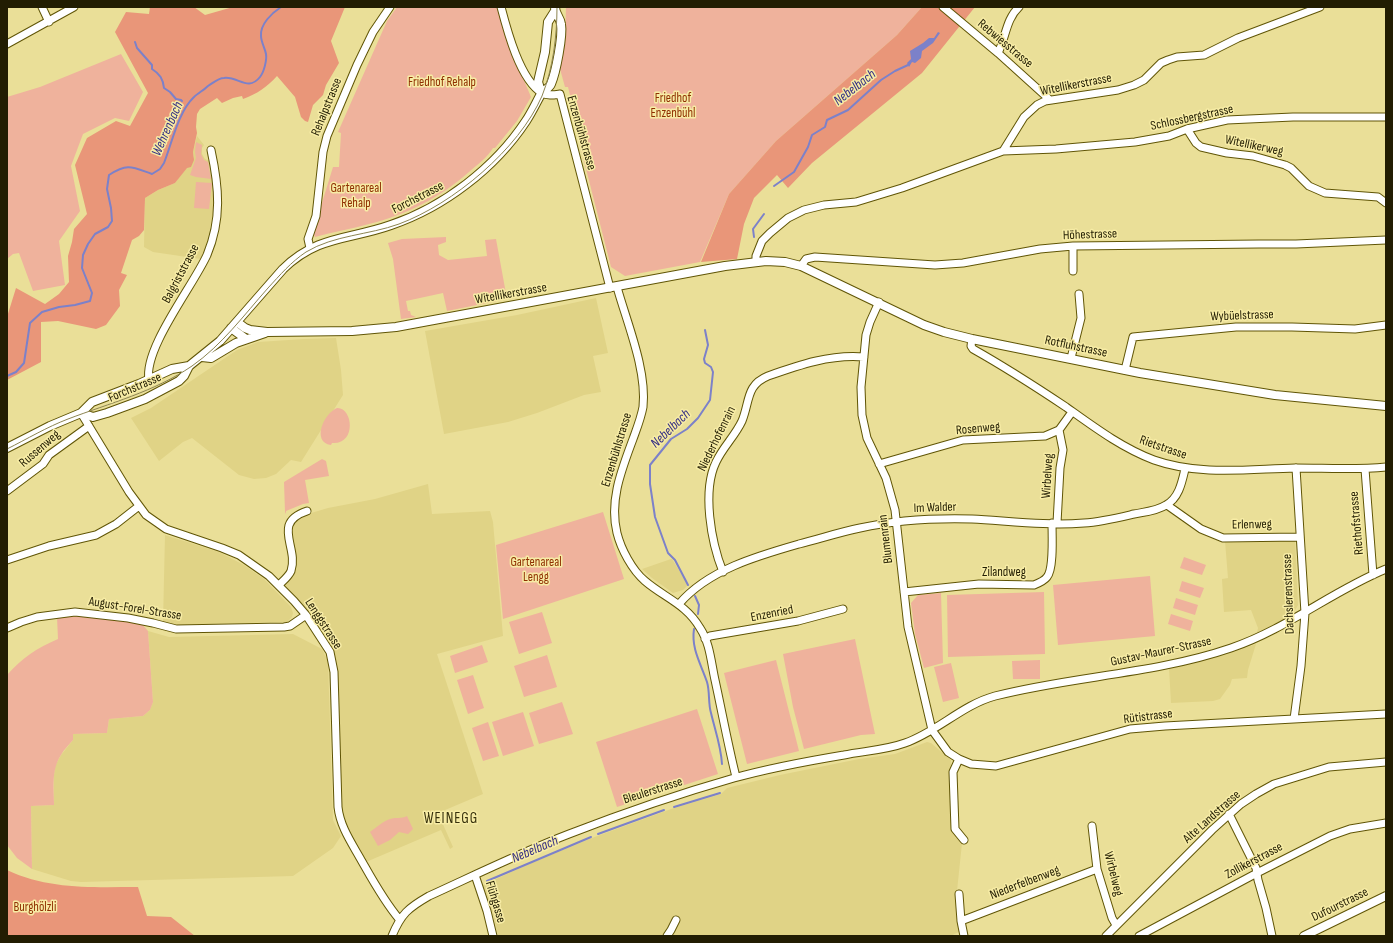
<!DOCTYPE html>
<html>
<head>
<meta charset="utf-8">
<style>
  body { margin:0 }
  #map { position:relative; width:1393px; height:943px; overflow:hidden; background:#eadf98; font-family:"Sofia Sans Condensed",sans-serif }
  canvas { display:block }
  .frame { position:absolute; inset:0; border:8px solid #221d02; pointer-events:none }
</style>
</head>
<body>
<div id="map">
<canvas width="1393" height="943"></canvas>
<div class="frame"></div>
</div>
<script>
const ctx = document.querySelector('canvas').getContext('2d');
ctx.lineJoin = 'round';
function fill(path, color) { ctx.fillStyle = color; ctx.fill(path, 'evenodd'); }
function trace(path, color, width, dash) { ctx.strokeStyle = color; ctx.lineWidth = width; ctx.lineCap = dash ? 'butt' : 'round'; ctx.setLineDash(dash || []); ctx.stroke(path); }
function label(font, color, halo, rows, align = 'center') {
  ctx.font = font + ' "Sofia Sans Condensed",sans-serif'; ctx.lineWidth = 3; ctx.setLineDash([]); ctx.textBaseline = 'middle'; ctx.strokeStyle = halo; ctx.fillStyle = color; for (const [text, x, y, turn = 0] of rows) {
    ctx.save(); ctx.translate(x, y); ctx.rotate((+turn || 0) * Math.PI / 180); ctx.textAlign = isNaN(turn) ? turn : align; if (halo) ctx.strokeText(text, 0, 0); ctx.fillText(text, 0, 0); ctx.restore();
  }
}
fill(new Path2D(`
  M197,136L204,145L202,148V154L205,159L210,161L214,194L213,214L206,248L201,259L153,252L144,247L145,198L158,190L175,183L194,157L193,152Z
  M596,298L608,353L593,356L601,392L584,395L537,413L508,422L444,434L425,331L517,315Z
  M336,338L341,370L343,395L301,462L291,460L276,474L266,478L254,479L239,475L192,438L183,442L159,461L131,418L151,408L237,350L258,342L304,339Z
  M428,484L432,514L490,511L493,522L503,636L437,654L483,794L438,813L453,847L450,849L441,830L366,862L343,822L341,813L337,672L334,653L325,635L283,584L291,576L292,528L294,522L301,516L328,508L375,499Z
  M165,535L219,552L244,565L264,579L291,607L293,613L292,617L287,622H282L178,625L163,622Z
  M1295,539L1298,605L1292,616L1257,633L1258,628L1251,610L1224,612L1222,579L1228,578L1225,541Z
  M671,559H672L688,585L683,590L673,593L652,578L642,569Z
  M148,631L169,637L293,634L322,649L328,661L333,820L341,836L333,848L293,876L81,882L71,881L32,869L31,806L54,805V775L55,766L61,755L73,740V734L107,733L109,719L143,716L150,710L153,702Z
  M1256,644L1248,670L1247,678L1232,679L1230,685L1220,699L1213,701L1171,703L1169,668L1225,655Z
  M927,742L931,743L951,760V827L962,843L957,891V917L959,932L950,936H498L492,910L483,885L529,864L592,838L641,820L674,808L721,794L727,788L780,775L859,759L895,754Z`), '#e0d386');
fill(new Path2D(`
  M397,7H498L510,47L531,97L517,121L495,148H493C488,157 477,165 469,172C441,197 406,215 369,224C351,229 333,232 315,237L313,232L333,167H339L341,133L338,132L387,21Z
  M566,7H922L897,35L776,141L729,194L700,262L625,276L611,267L569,102L571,99L568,87H565L560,69L565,43Z
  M121,54L143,92L129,121L115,118L83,134L71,166L80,211L59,241L65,285L33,291L19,253L13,254L7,259V97L40,87Z
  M196,142L202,145L201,154L204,160L208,162L211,179L196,177L190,175L196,158L195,152Z
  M196,182L212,183L209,209L194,208Z
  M446,237V242L438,245L439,255L448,260L487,256L485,240L496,239L507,299L447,311L443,293L406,301L408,311H410L411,315L416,317L401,319L393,259L388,243L402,239Z
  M337,408C353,407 357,445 332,443L331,445C311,442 324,413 337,408Z
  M322,459L326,461L329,476L305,480L309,503L303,504L286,511V514L285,512L284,482Z
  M603,512L624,579L503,619L496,545Z
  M1184,557L1206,565L1202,575L1180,568Z
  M1150,576L1155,636L1058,645L1053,585Z
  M1182,581L1204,588L1200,598L1179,591Z
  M1044,592L1045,654L948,657L947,595Z
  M941,593L943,663L924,668L915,634L911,603L918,595Z
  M1176,598L1198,605L1195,615L1173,608Z
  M542,612L552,643L519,654L509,622Z
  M1171,614L1193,621L1190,631L1168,624Z
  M77,616L112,619L142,624L148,631L153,702L150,710L143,716L109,719L107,733L73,734V740C69,745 64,749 61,755C51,770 54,788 54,805L31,806L32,869L17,858L7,845V675C22,658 37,648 58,639L57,617Z
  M855,639L875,734L861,735L804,749L793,707L783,654Z
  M482,645L488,662L455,673L450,656Z
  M547,655L557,687L524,697L514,666Z
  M776,660L799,751L747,764L724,673Z
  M1040,660V679H1013L1012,661Z
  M951,663L959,698L943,702L934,667Z
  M473,675L484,708L468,714L457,680Z
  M562,702L573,734L539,744L529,713Z
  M697,709L718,774L617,807L596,742Z
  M523,712L534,746L503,756L492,722Z
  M488,722L499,756L483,761L472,728Z
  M407,816L413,829L408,834L399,832L390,840L378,846L370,832C377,827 383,821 390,819C396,817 401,819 407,816Z`), '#efb29c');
fill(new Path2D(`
  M150,7H194L205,15L233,7H345L331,41L339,63L326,85L323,95L313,105L308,122L305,121L301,117L295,97L277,76C267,87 257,94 243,99L242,96L233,98L222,103L217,98L200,109L197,114L196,127L197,133L193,152L194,160L191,167L187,168L175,183L158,190L145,198L144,230L139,236L132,240L121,273L127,275L119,290L120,306L106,325L96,329L58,321L41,322V362L7,380V317L16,288L45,304L59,294L69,282L68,256L72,242L74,229L87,214L75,165L87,138L116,121L130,126L148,93L115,32L126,12L149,14Z
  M922,7H939L945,13L952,7H975L922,73L812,163L788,188L777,175L754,198L744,224L737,259L701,262L729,194L776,141L897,35Z
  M7,870C49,890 93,887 138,887L147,916L171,917L195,936H7Z`), '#e99679');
fill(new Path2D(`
  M938,32L940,33L933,43L922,51L921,58L915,63L912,62L909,67L907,63L911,59L910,51L923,43L929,38H934Z`), '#7c81c9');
trace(new Path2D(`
  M135,42L137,48L152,65V69C160,74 163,79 164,88L170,92L176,99L181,100L182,101
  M774,186L794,172L808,147L812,135L825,127L827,120L848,110L881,80L895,71L908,65
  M754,237L753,229L764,214
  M7,376L16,372L24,363L30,323L42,312L59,307L75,305L90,301L92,293L82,268L83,255L88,244L95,234L108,227L112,221L111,208L107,189L109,175C128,163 132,167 152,174L160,169L164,163C172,143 178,112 194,97C198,93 204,90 208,86C213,83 218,78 224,78C238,76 248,92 260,77C264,72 267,60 266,54C265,48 261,42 261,36C260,24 272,13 281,7
  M688,585L675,560L668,553L655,517L650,484V465L671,439L687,429L698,418L710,400L713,372L711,367L705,363L704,359L708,345L705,330
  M695,596L699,605L698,614
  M694,629C691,649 701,664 707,682C710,692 708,703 711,713C715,730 721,746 722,764
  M674,807L720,793
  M598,834L664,810
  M487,881L591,837`), '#7c81c9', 2);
const minor = new Path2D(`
  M42,7L49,22
  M501,7C507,30 520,80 542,93C548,96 553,95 560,94L610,288
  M943,7L998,53L1050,100
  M7,44L74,7
  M998,53C1006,37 1006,19 1019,7
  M1187,129L1196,143L1201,147L1227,153L1253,156L1285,165L1291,168L1309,186L1325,193L1378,197L1386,203
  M1003,151L1056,149L1135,142L1169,136L1187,129L1227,120L1293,117H1386
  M310,248L308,239L316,216L323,152L327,136L357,65L373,32L390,7
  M756,261V256L762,241L770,233L788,218L804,210L824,205L856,202L902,188L1003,151L1024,117L1037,105L1045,101L1118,90L1134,85L1144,80L1161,63L1168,60L1177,57L1204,55L1238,38L1320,7
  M801,266L806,259L815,257L935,265L963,263L1040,249L1073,246L1259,244H1296L1386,240
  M1073,271V246
  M617,287C627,323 647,370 643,407C641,418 637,428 633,439C622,469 609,500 617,533C621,549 632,570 645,581C665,598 686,604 700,628C710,643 711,662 715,680C722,712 728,745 736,777
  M879,302L870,322L866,335L861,387L862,415L867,438L886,478L895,510L908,627L932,730L948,752L959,759L971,764L996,766L1130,729L1165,726L1386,714
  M972,339L971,346L973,349C1005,367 1036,387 1066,407C1094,427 1122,448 1154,460C1199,476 1248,469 1295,468C1326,468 1356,470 1386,467
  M1071,358L1081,318L1079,294
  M1125,370L1133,337L1236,327H1292L1355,329L1386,325
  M149,380C143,349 193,286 207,255C222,219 219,187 211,150
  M81,413L129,492L146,515L166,529L222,548L239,555L269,576L294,601L306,615L330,652L334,672L338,807C340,826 351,842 360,858C372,879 383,900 399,919
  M879,464L963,440L1045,436L1059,430L1072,412
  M1365,469L1373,575
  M7,491L43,464L49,455L89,426
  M1167,505L1201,529L1223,538L1299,537
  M1057,523L1060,468L1063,450L1059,430
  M7,560L49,546L96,535L116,524L139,506
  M723,572C711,542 702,491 716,462C723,447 735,436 742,421C750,401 746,385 768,376C799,365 831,354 864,357
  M279,585C283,581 289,576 291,571C299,547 271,523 307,511
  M904,592L979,584L1034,585C1039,583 1044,581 1047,577C1054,569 1052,535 1052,523
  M679,604C708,570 757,556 799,544C819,539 840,532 860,528C896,520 935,518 972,519C1009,521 1047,526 1084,523C1101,522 1117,518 1134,514C1144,512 1157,511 1166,505C1179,498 1182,482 1185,469
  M7,628L21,622L37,617L75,612L128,618L153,623L176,629L284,627L290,626L306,615
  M705,639L710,636L798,621L843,609
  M1294,719L1301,666L1305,613L1296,468
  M959,759L953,772L955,829L964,840
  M1229,814L1256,868L1258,880L1266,908L1272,936
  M1092,826L1097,869L1112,918L1116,925
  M475,875L487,911L493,936
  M959,894L961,921L964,936
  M961,921L1097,869
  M392,936C401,914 408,908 429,896C475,875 522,852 569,834C623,813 678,794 734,778C770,768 808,761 844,755C864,751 886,750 905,743C937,732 962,705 995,696C1073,676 1155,674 1231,648C1287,629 1332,591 1386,569
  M667,936L671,930L676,920
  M1106,936L1212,830L1241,804L1256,794L1274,784L1329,767L1386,762
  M1139,936L1257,873L1330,836L1350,829L1386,823`);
const major = new Path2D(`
  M541,92L538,82L545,52L548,22L555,11
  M237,322L245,328L250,330L267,332L352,331L396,327L725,266L766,261L785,262L801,266L924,325L944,332L972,339L1140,373L1275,395L1386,406
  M231,328L246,339
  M202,357L211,358L236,343L265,333
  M81,413L93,417L107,413L145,399L179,381L184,376L189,366L220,341L283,269C318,235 349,240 391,225C444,207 495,168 526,121C532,112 536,103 541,94C543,90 549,89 551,84C556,72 563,36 561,24C560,17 555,14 555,7
  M7,448L50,426L81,413L92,402L139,384L172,369L189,366
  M1304,936L1386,896`);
trace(minor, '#605506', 9);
trace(major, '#605506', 10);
trace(minor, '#fff', 7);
trace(major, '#fff', 8);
trace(new Path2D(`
  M7,449C27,439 47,427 68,419C110,403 154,392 192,366C222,345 244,315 268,288C280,275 291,262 306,252C334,235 369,235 399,224C453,204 519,149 542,96C553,68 557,37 557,7`), '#8c8451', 1);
label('13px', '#221d02', '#f7eca5', [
  ["Rebwiesstrasse",1005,44,40],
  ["Witellikerstrasse",1076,85,-11],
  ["Rehalpstrasse",327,107,-68],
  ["Schlossbergstrasse",1192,118,-12],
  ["Enzenbühlstrasse",581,133,74],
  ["Witellikerweg",1254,146,12],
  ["Forchstrasse",418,198,-27],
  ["Höhestrasse",1090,235,-2],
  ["Balgriststrasse",181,274,-62],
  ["Witellikerstrasse",511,294,-10],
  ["Wybüelstrasse",1242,316,-2],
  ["Rotfluhstrasse",1076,347,12],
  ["Forchstrasse",135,388,-23],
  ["Rosenweg",978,429,-5],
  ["Niederhofenrain",717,439,-64],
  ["Rietstrasse",1163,448,19],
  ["Russenweg",40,449,-41],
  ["Enzenbühlstrasse",617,450,-73],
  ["Wirbelweg",1048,476,-86],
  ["Im Walder",935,508,-2],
  ["Riethofstrasse",1357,523,-95],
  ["Erlenweg",1252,525,-1],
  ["Blumenrain",886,539,-97],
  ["Zilandweg",1004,573],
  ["Dachslerenstrasse",1289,594,-92],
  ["August-Forel-Strasse",135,609,9],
  ["Enzenried",772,614,-11],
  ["Lenggstrasse",323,624,57],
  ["Gustav-Maurer-Strasse",1161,652,-12],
  ["Rütistrasse",1148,717,-7],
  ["Bleulerstrasse",653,791,-18],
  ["Alte Landstrasse",1212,817,-42],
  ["Zollikerstrasse",1254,861,-28],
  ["Wirbelweg",1113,874,76],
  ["Niederfelbenweg",1025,883,-21],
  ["Flühgasse",495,902,73],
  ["Dufourstrasse",1340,905,-26]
]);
label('13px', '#8f2f01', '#f7eca5', [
  ["Friedhof Rehalp",442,83],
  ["Friedhof",673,99],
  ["Enzenbühl",673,114],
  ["Gartenareal",356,189],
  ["Rehalp",356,204],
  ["Gartenareal",536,563],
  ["Lengg",536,578],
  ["Burghölzli",35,908]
]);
label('italic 14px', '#352f84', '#f7eca5', [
  ["Nebelbach",855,88,-38],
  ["Wehrenbach",168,129,-66],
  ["Nebelbach",671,429,-44],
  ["Nebelbach",535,850,-23]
]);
ctx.letterSpacing = '1px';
label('15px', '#36300b', '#f7eca5', [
  ["WEINEGG",451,819]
]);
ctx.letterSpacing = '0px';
</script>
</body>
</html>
